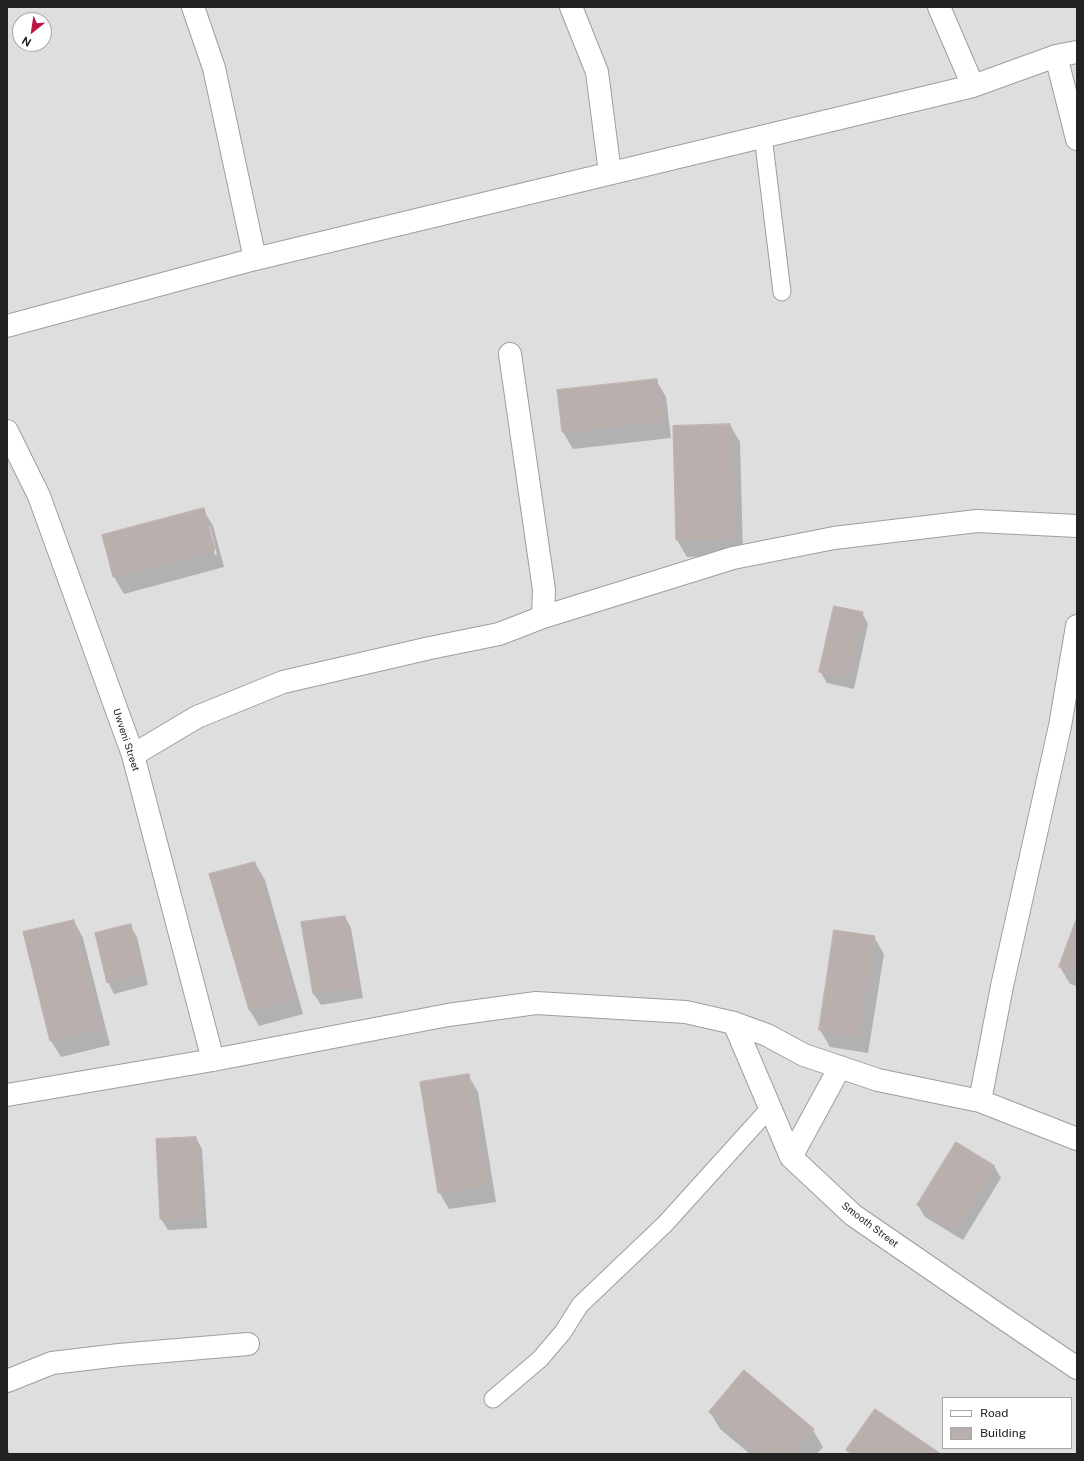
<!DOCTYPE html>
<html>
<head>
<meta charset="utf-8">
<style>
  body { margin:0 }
  #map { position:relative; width:1084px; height:1461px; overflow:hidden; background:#f0ece9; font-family:"Public Sans",sans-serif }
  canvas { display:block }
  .frame { position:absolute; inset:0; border:8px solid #212121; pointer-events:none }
  .legend { position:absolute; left:942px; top:1397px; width:130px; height:52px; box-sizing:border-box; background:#fff; border:1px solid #a6a6a6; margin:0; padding:5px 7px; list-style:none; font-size:12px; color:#212121 }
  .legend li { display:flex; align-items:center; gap:8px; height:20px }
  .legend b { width:20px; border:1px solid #a6a6a6 }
  .north { position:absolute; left:12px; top:12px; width:40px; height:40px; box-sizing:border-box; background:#fff; border:1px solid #a6a6a6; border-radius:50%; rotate:210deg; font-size:11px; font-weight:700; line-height:16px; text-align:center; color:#212121 }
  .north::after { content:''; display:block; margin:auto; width:14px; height:18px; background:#bd1545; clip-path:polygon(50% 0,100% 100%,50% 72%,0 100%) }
</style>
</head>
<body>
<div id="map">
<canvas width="1084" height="1461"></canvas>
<div class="frame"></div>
<ul class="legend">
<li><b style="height:5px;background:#fff"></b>Road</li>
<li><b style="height:11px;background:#b9b0ae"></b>Building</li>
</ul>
<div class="north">N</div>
</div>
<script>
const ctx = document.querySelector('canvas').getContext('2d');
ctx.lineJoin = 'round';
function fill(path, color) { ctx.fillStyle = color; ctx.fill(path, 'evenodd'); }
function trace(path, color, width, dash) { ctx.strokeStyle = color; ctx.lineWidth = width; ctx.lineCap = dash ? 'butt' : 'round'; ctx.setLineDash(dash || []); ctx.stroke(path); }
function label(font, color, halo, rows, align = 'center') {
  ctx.font = font + ' "Public Sans",sans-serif'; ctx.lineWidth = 4; ctx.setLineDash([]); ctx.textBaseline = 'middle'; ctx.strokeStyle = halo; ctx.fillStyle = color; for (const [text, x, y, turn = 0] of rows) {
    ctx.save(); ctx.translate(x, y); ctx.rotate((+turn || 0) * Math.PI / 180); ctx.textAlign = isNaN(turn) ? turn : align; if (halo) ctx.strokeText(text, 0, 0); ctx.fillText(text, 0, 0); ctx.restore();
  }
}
fill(new Path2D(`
  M7,7H1077V1454H7ZM20,20H44V44H20ZM943,1398H1071V1448H943Z`), '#dfdede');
fill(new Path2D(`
  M656,380L666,397L671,438L573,449L563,432L558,391Z
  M730,425L740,442L743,555L687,557L677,540Z
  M203,509L213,526L224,567L124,594L114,577L103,535ZM208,526H210L217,555H215Z
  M862,613L868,624L854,689L827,683L820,671Z
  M255,863L265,880L303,1014L259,1026L249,1009Z
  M345,917L351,928L363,998L321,1005L314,994Z
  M1077,919V986L1070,984L1060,967Z
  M74,921L83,938L110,1045L61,1057L51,1041Z
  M130,926L137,937L148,985L114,994L108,982Z
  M874,937L884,954L868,1053L830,1047L820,1030Z
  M468,1075L478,1092L496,1202L449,1209L439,1192Z
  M196,1138L202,1149L207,1228L168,1230L161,1219Z
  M994,1166L1001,1178L963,1240L925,1217L918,1205Z
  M745,1372L813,1430L823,1447L817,1454H750L720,1429L710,1412Z
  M7,1446L10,1454H7Z`), '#0003');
const building = new Path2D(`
  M657,379L662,421L562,432L557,390Z
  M730,424L734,538L676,540L673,426Z
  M204,508L215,550L113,577L102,535Z
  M834,606L863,612L848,678L819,672Z
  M255,862L294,997L249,1010L209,874Z
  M345,916L357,987L313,994L301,922Z
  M1077,917V974L1059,967Z
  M74,920L101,1028L50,1041L23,932Z
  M131,924L143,974L107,983L95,933Z
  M834,930L875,936L858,1037L819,1030Z
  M469,1074L487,1185L438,1193L420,1082Z
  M196,1137L201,1217L160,1219L156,1139Z
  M956,1142L995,1166L956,1229L917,1205Z
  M744,1370L814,1429L793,1454H759L709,1412Z
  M875,1409L941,1454H852L846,1450Z`);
fill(building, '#b9b0ae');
trace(building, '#c1afac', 1);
const service = new Path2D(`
  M763,136L782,292
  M493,1399L540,1359L563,1332L580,1305L665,1224L770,1108`);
const minor = new Path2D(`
  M193,7L214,68L255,259
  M571,7L597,72L610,173
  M939,7L973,86
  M1056,56L1077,139
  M7,326L255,259L973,86L1056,56L1077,52
  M7,431L39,496L133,755L213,1060
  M543,617L733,558L834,538L977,521L1077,526
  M133,755L197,717L283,682L430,648L499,634L543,617L544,590L510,354
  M734,1023L791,1157L853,1215L1000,1316L1077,1368
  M7,1095L213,1060L448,1015L536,1003L686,1012L734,1023L767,1035L804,1055L878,1080L980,1101L1077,1139
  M980,1101L1002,986L1060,726L1077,626
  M791,1157L840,1067
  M7,1381L52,1363L119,1355L248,1344`);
trace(service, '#9e9e9e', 19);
trace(minor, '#9e9e9e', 24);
trace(service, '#fff', 17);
trace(minor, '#fff', 22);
label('10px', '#212121', '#fff', [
  ["Uwveni Street",126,740,72],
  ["Smooth Street",870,1225,37]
]);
</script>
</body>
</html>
